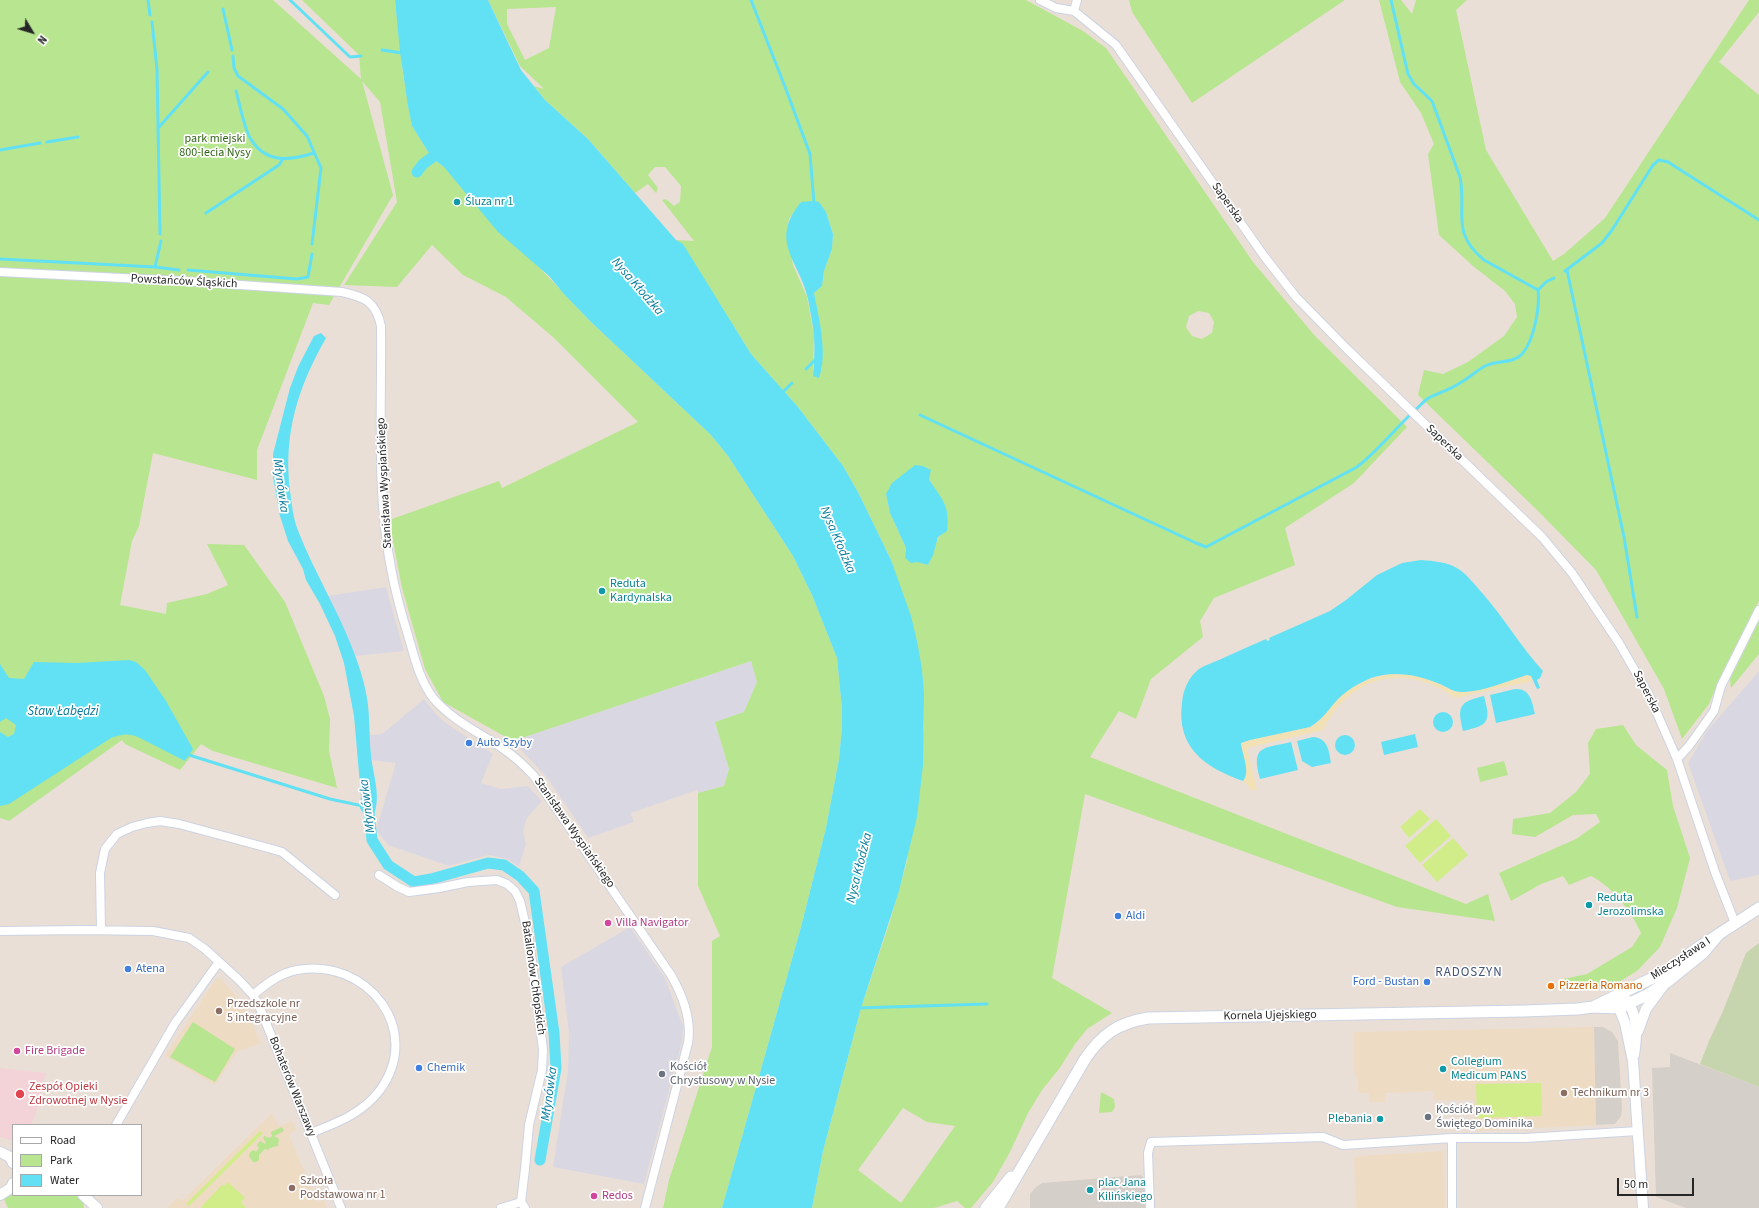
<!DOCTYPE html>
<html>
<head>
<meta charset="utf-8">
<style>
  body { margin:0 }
  #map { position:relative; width:1759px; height:1208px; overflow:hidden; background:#eadfd6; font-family:"Source Sans 3",sans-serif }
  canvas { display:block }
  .legend { position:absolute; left:12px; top:1124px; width:130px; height:72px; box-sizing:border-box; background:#fff; border:1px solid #a8a8a8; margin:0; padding:5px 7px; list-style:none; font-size:12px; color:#262626 }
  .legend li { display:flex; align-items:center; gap:8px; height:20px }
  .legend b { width:20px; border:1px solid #a8a8a8 }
  .north { position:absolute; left:12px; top:12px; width:40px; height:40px; -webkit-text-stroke:3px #fff; paint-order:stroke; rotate:128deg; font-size:11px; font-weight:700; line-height:16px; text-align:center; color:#262626 }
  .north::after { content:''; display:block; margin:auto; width:14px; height:18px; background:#262626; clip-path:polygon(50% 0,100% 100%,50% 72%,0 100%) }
  .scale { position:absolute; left:1617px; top:1178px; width:77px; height:18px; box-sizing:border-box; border:2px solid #262626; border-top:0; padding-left:5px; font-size:12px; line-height:14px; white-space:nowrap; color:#262626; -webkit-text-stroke:3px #fff; paint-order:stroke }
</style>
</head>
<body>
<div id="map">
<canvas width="1759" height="1208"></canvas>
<ul class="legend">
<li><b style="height:5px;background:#fff"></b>Road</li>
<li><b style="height:11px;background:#b8e58f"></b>Park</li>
<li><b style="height:11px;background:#62e1f4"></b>Water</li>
</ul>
<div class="north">N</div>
<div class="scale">50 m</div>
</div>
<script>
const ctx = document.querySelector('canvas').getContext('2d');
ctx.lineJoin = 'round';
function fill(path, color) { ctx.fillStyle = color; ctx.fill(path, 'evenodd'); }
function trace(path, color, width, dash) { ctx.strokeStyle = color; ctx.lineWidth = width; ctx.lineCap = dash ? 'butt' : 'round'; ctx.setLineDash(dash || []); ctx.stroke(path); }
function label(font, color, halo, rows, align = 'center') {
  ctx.font = font + ' "Source Sans 3",sans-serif'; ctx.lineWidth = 3.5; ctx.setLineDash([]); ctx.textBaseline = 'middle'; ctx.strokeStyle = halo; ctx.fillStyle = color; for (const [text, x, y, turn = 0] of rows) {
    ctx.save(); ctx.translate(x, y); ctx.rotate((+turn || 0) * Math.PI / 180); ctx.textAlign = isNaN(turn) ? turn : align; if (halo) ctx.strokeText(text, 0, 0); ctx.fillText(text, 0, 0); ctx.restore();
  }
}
fill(new Path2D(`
  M386,587L404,651L355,656L328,596Z
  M751,661L757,682L744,712L715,723L729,769L724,786L698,793L697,790L631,813L634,822L588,838L548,779L513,741Z
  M1759,671V875L1730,881L1688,763L1707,731Z
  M424,699L436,714L446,723L493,754L481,783L501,789L528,786L542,801L527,818L523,831L526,844L519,867L507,859L489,855L449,866L388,845L376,830L396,763L371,760L369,735L382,734Z
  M630,927L665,978L683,1026L682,1042L644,1184L553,1167L568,1071L569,1033L561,967Z`), '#d9d8e2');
fill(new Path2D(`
  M216,979H221L243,1004L261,1043L237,1052L215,1085L165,1056Z
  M1594,1027L1596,1125L1475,1131L1474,1100H1434V1091L1412,1092L1385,1093V1102H1369V1093H1358V1077H1356L1354,1069V1032Z
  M272,1113L279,1126L292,1121L296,1130L289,1135L317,1202L324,1200L327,1208H167L178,1197L182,1201Z
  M1444,1151L1445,1208H1356L1354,1158L1359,1156Z`), '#eedbc4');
fill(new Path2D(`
  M0,1068L46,1073L34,1119L30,1125H13V1141L0,1137Z`), '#f3d2d8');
fill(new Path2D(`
  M0,0H273L361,79L359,55L302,0H395L403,74L412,126L432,158L444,167L590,321L711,435L728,456L793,556L812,595L837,658L842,709V727L839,759L826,828L801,927L722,1208H663L669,1180L712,1047V941L720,936L698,886V793L724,786L729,769L715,722L744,712L757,682L751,661L513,741L443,702L425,669L402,588L389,520L499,481L502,488L638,422L554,338L506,297L463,275L432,245L397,287L344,285L397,202L380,102L362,81L393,195L329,305L313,303L257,450V480L153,453L139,526L132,541L120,605L166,614L167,603L207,594L228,585L207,544L244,545L285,602L324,696L330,719L329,751L337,788L213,751L201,744L180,770L125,744L122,740L9,821L0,818Z
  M488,0H1026L1083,31L1106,48L1253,262L1315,336L1407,427L1354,483L1285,528L1295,565L1214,598L1200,621L1203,637L1151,679L1136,719L1119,711L1090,757L1466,904L1488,894L1495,921L1397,907L1085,794L1052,978L1112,1013L1087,1029L1075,1044L1059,1069L1042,1090L1028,1113L1010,1152L993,1182L971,1208H965L957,1201L934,1208H812L823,1151L861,1008L890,921L907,861L924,726L922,669L891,560L859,494L843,466L798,407L751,354L683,245L676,240L694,241L662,200L666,199L674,206L680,202L681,186L665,167H655L648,175L658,188L656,193L648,184L635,193L588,139L545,100L534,86L544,89L520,66ZM556,7L549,48L525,60L507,24V9ZM801,202H808L821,206L826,212L833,234L832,249L824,271L822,286L814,293L820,326L822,369L813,376L814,335L807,297L793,265L787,230L789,219ZM1198,311L1209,313L1214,322L1212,333L1202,339L1192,336L1186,327L1189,316ZM929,479L932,484L942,533C935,540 934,554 928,565L905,558L906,548L890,513L886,494ZM903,1108L927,1122L955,1126L901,1203L858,1170Z
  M1129,0H1345L1192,103L1132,12Z
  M1379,0H1401L1412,14L1416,0H1467L1456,10L1486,150L1553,261L1564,254L1605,218L1749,0H1759V12L1719,62L1759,95V601L1719,680L1709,704L1682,739L1664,689L1596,570L1538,511L1418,395L1424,370L1443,374L1468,362L1504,336L1517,317L1515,304L1505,291L1473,266L1439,235L1428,154L1434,144L1421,113L1400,82Z
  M1759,621V654L1731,688L1730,679Z
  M1623,725L1636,745L1667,770L1673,806L1690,858L1677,908L1660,947L1637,971L1606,990L1567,988L1563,979L1587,974L1632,947L1641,933C1631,911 1613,887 1591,876L1569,885L1563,876L1541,884L1511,901L1499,873L1576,839L1600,822L1596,814L1573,815L1535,837L1512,834L1513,819L1550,813L1576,792L1590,774L1588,743L1596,729Z
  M1504,761L1508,775L1480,782L1477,768Z
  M193,1022L235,1049L215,1082L170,1057Z
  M1101,1092L1114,1099L1115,1107L1112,1112L1099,1113Z
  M282,1127L284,1131L274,1136L279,1139L278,1146L270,1148L268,1150L265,1149L259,1155V1160L256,1162H253L249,1156L250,1152L254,1150L256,1152L259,1148L257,1145L260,1141L265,1144L266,1143L263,1138L264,1136L270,1138L272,1136L271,1132Z
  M13,1192V1195H77L83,1201L84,1208H8L4,1199Z`), '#b8e58f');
fill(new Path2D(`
  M1390,674C1403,674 1416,675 1429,679C1438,682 1446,689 1455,691C1471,695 1509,680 1527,675L1531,676L1532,681L1455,698C1406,662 1350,675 1323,730L1247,748L1257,790H1252L1243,781C1251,772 1242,755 1241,743L1250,740L1318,722L1339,697L1354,686L1372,678Z`), '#f3e1b6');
fill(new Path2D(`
  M1759,943V1087L1700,1064L1709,1041L1723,1011L1746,953Z`), '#c6d5ad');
fill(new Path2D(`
  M1420,809L1430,819L1409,838L1400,827Z
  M1436,819L1451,836L1420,863L1405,846Z
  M1453,838L1468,855L1437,882L1422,865Z
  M1541,1083L1542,1116L1477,1118L1476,1084Z
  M260,1131L263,1133L189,1206L186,1204Z
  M228,1182L245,1198L241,1202L246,1208H202L201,1207L222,1185L224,1186Z`), '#d0ed89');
fill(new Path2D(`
  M1594,1027H1603L1612,1032L1618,1041L1622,1109L1621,1116L1615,1124L1596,1125Z
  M1670,1053L1759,1087V1208H1686L1656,1197L1652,1068L1670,1067Z
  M1141,1175L1145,1179L1146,1208H1030V1194L1035,1188L1042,1183Z`), '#d5cfc9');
fill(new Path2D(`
  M395,0H488L521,70L545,100L588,139L676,240L683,244L751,354L798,407L843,466L859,494L891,560L911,616L917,641L922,669L924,694L923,765L917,817L899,891L861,1008L823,1151L812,1208H722L801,927L826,828L839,759L842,727V709L837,658L812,595L793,556L728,456L711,435L590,321L563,293L549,276L498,232L444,167L432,158L412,126L408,106L400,52Z
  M814,201L819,202L826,212L833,234L832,249L824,271L822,286L814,293C819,318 828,354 819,378L813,376C814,363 815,349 814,336C813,324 810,311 808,299C800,261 768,242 801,202Z
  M321,333L326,338C298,387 283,434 290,491C292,505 293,519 299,533C314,571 336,607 351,645C358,662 364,680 367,698C370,716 369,736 371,755C373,776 382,797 373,817L365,816L360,808L361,796L354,716L344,663L335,636L320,604L306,580L303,569L288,541L280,516L273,477V454L290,388L298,367L314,336Z
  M915,465L923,466L931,470L929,479C942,501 950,503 947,531L938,537L933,555L928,565L917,562L911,563L905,558L906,548L890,513L886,494L892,483Z
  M1421,560C1434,561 1446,562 1457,568C1467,574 1475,585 1483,594C1504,618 1521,647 1543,671L1540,678L1537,680L1540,688L1537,689L1531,676L1527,675C1507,681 1483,692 1462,692C1453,692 1447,687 1440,684C1418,675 1394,670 1371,678C1359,683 1347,690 1338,699C1329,709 1322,720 1310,727L1250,740L1241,743C1242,755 1251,772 1243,781C1206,768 1176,748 1182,703C1183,690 1188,678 1199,669C1205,665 1212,663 1219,660C1234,653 1250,646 1266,639L1267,641L1270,640L1269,638L1330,611L1346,600L1377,575L1402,563Z
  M129,660L136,662L145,670L166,701L193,749L185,761L138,737C128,733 122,734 111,738L9,804L0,806V732L8,737L14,734L16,725L6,718L0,722V664L9,678L24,679L34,662L77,663Z
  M1515,689C1530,688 1532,701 1535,714L1496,723L1490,695Z
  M1484,696C1491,722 1489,725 1463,731C1457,706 1459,702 1484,696Z
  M1433 722a10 10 0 1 1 20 0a10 10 0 1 1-20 0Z
  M1415,734L1418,747L1384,755L1381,742Z
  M1335 745a10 10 0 1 1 20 0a10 10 0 1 1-20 0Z
  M1313,737C1328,738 1329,751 1331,763L1312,767L1302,761L1297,741Z
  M1291,742L1298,770L1260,779C1251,745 1262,749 1291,742Z`), '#62e1f4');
trace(new Path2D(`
  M148,0L150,15
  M290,0L350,57L361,56
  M751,0L787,92L810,154L814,203
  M223,9L232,50
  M152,22L157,69L160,234
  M382,50L402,53
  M233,56L234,68L238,76L283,109L307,136L321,168L312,244
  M236,91C240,105 243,123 249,136C264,164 289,161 314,153
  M159,127L208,72
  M47,142L78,137
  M0,150L40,143
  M206,213L279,165L283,159
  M0,259L155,267L179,270
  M155,267L161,241
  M188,270L297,279L308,277L312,254
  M1567,270L1624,537L1637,617
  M1565,271L1602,243L1612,230L1653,165L1659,160L1668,162L1759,220
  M1538,290L1546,282L1554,278
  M806,369L816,359
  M782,393L792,383
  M920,415L1196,543L1206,547L1357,467C1378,451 1394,430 1413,412C1418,408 1422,403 1427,399C1437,393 1450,390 1460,383C1469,378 1476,371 1485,366C1497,360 1513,364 1522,354C1534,341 1540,307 1538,290L1484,260C1450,232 1467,212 1460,177L1432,101L1414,84L1408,74L1391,0
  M189,755L330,799L363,806
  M857,1008L987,1004`), '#62e1f4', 3);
trace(new Path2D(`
  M417,172L423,164L444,149
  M368,803L372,840L388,865L414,882L431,879L488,863L504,865L520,876L534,891L554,1033L556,1068L540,1160`), '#62e1f4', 11);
const minor = new Path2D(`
  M1040,0L1056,8L1074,11L1116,45L1264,256L1296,297L1347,349L1542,537L1572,573L1619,643L1649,695L1677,759L1715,872L1735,923
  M1074,11L1077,0
  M0,272L183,281L342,292C365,297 376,302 381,326C382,404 376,491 391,568C395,590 401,613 408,635C414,656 420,682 434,699C452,720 480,733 502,748C514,756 524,765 534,776L671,975C683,996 692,1019 688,1043L645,1208
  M1677,759L1689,746L1714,711L1721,686L1759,610
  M379,875L398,887L409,892L439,888L468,882L497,880L507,884L515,891L520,901L529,939L543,1050L542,1070L529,1125L525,1169L521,1202L525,1208
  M101,930L100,873L105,849L117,834L132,827L147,823L160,821L179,824L272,849L282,852L335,895
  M0,931L81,930L153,931L189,938L205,949L239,980L253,995L260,1008L341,1208
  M253,995C266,984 280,973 297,970C367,957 424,1030 380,1090C363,1113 337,1123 311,1133
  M116,1125L175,1023L219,962
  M1452,1138V1208
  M501,1208L521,1202
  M1150,1208L1148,1153L1151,1142L1323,1137L1343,1145L1452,1138H1525L1638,1131`);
const tertiary = new Path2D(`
  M1621,994L1619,1008L1625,1023L1633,1061L1643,1208
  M1625,998C1639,1016 1637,1034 1634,1055
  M1638,1031L1646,1009L1663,986
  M0,1152L10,1157L13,1163
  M0,1195L11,1188L13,1183
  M83,1195L97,1208`);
const secondary = new Path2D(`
  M1595,1006L1667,971L1699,947L1759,908
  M986,1208L1011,1177
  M998,1208L1085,1059C1102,1034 1118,1023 1148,1018L1524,1011L1577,1009L1593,1007L1619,1008L1647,995L1667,982L1703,953L1719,934`);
trace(minor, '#ccd3e1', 10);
trace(tertiary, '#ccd3e1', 12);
trace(secondary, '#ccd3e1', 13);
trace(minor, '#fff', 8);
trace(tertiary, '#fff', 10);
trace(secondary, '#fff', 11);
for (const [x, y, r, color] of [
  [457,202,4,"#0f9aa8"],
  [602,591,4,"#0f9aa8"],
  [469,743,4,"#3f7fe0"],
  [1589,905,4,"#0f9aa8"],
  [1118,916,4,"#3f7fe0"],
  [608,923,4,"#d1479c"],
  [128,969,4,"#3f7fe0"],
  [1427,982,4,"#3f7fe0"],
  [1551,986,4,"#e8710a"],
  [219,1011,4,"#8d6e63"],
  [17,1051,4,"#d1479c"],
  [419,1068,4,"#3f7fe0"],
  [1443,1069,4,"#0f9aa8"],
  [662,1074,4,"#6b7280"],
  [1564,1093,4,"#8d6e63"],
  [20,1094,5,"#e0444e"],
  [1428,1117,4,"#6b7280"],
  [1380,1119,4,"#0f9aa8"],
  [292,1188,4,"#8d6e63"],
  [1090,1190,4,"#0f9aa8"],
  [594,1196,4,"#d1479c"]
]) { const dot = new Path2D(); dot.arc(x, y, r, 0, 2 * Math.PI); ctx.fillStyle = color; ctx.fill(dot); trace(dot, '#fff', 1.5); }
label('12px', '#306515', '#fff', [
  ["park miejski",215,139],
  ["800-lecia Nysy",215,153]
]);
label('12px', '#0d838f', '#fff', [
  ["Śluza nr 1",465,202],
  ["Reduta",610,584],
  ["Kardynalska",610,598],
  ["Reduta",1597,898],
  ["Jerozolimska",1597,912],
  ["Collegium",1451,1062],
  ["Medicum PANS",1451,1076],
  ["Plebania",1372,1119,"right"],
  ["plac Jana",1098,1183],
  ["Kilińskiego",1098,1197]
], 'left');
label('12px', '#262626', '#fff', [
  ["Saperska",1227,203,55],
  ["Powstańców Śląskich",184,282,3],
  ["Saperska",1444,443,44],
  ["Stanisława Wyspiańskiego",385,483,-93],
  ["Saperska",1646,692,63],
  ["Stanisława Wyspiańskiego",574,833,55],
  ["Mieczysława I",1681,959,-33],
  ["Batalionów Chłopskich",533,978,82],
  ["Kornela Ujejskiego",1270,1016,-1],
  ["Bohaterów Warszawy",292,1087,68]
]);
label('12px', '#366cbe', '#fff', [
  ["Auto Szyby",477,743],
  ["Aldi",1126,916],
  ["Atena",136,969],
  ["Ford - Bustan",1419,982,"right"],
  ["Chemik",427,1068]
], 'left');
label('12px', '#b23c85', '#fff', [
  ["Villa Navigator",616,923],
  ["Fire Brigade",25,1051],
  ["Redos",602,1196]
], 'left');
label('12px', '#c56008', '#fff', [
  ["Pizzeria Romano",1559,986]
], 'left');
label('12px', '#785e54', '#fff', [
  ["Przedszkole nr",227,1004],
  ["5 integracyjne",227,1018],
  ["Technikum nr 3",1572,1093],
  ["Szkoła",300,1181],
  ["Podstawowa nr 1",300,1195]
], 'left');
label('12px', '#5b616d', '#fff', [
  ["Kościół",670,1067],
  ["Chrystusowy w Nysie",670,1081],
  ["Kościół pw.",1436,1110],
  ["Świętego Dominika",1436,1124]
], 'left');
label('12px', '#be3a42', '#fff', [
  ["Zespół Opieki",29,1087],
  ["Zdrowotnej w Nysie",29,1101]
], 'left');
label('italic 13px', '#067b9a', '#fff', [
  ["Nysa Kłodzka",637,287,49],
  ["Młynówka",280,486,82],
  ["Nysa Kłodzka",837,540,67],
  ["Staw Łabędzi",63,712],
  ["Młynówka",368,806,-97],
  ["Nysa Kłodzka",860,868,-76],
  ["Młynówka",550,1094,-82]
]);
ctx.letterSpacing = '1px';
label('13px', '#455578', '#fff', [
  ["RADOSZYN",1469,973]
]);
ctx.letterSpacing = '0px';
</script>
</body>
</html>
